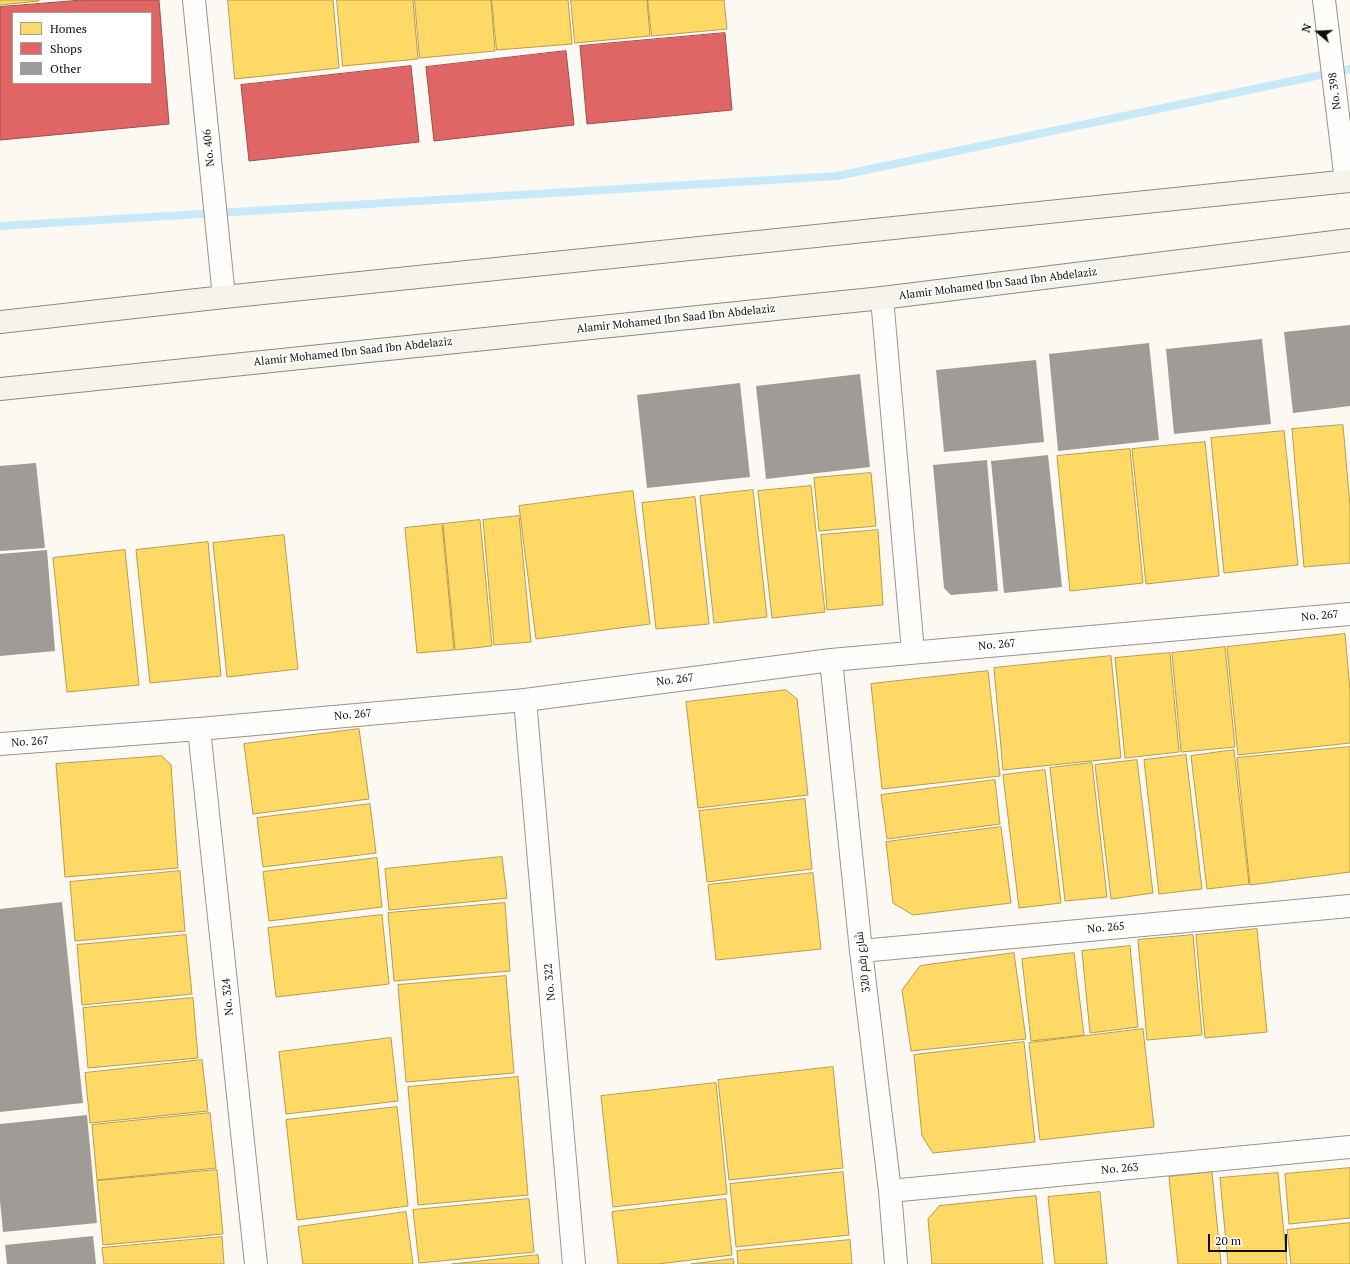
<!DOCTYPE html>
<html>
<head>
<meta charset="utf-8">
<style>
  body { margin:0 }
  #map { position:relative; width:1350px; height:1264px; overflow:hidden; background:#fcf9f2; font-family:"PT Serif",serif }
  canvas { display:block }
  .legend { position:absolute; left:12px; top:12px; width:140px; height:72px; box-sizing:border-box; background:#fff; border:1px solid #9f9f9f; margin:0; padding:5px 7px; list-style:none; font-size:12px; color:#0e0e0e }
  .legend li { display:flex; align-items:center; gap:8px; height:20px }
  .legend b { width:20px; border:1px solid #9f9f9f }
  .north { position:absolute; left:1298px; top:12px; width:40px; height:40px; -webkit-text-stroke:3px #fff; paint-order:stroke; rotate:289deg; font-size:11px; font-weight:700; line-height:16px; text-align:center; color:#0e0e0e }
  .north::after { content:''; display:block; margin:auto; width:14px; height:18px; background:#0e0e0e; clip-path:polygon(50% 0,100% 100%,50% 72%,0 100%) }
  .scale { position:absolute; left:1208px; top:1234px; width:79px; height:18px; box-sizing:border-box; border:2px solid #0e0e0e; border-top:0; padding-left:5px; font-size:12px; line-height:14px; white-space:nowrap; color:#0e0e0e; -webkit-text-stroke:3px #fff; paint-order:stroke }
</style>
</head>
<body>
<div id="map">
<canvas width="1350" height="1264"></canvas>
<ul class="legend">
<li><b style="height:11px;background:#ffd966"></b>Homes</li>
<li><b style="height:11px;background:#e06666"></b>Shops</li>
<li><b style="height:11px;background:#9f9c98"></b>Other</li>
</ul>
<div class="north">N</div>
<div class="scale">20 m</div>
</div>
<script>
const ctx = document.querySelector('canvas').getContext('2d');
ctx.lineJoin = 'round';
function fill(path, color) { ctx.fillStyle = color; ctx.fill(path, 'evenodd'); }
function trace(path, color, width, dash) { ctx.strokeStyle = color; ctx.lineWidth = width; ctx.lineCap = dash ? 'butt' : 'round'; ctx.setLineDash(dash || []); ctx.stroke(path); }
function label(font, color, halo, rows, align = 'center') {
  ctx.font = font + ' "PT Serif",Cairo,serif'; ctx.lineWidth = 4; ctx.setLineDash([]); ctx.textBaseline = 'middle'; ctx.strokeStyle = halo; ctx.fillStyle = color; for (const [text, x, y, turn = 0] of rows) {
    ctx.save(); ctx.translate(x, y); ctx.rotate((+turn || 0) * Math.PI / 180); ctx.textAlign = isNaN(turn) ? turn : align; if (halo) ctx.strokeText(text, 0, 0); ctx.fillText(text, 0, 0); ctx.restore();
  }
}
const homes = new Path2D(`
  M0,0H39V1L0,5Z
  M228,0H333L339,68L235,79Z
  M337,0H413L418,59L343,66Z
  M415,0H491L495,51L420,58Z
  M492,0H568L572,44L497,50Z
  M571,0H647L650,36L575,43Z
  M648,0H724L727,29L652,36Z
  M1343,425L1350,506V563L1304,567L1292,429Z
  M1284,431L1298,565L1224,573L1211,438Z
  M1205,442L1219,576L1146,584L1132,449Z
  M1130,449L1143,583L1070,591L1057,456Z
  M871,473L876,526L819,531L814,478Z
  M811,486L825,612L772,618L758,491Z
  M753,490L767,617L714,623L700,496Z
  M633,491L650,624L536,639L519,506Z
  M695,497L709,624L656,629L642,503Z
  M519,516L531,642L494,645L483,520Z
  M480,520L492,646L455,650L443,524Z
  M442,524L454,650L417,653L405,528Z
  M878,530L883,605L827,610L821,535Z
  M284,535L298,669L227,677L213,543Z
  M208,542L221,676L150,683L136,550Z
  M125,550L139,685L67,692L53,558Z
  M1345,634L1350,690V743L1238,755L1227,647Z
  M1225,647L1235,747L1181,752L1172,653Z
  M1170,653L1179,752L1125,758L1115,658Z
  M1111,656L1121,758L1003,770L994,668Z
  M988,671L1000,776L882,789L871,684Z
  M786,690L797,699L808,795L698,808L686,702Z
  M359,729L369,799L253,814L244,744Z
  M1350,747V872L1250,885L1237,758Z
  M1234,750L1249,884L1207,889L1191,756Z
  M1186,755L1202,889L1159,894L1144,760Z
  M162,756L171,765L178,868L65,877L56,764Z
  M1137,760L1153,893L1111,899L1095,765Z
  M1092,763L1107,897L1065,901L1050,768Z
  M1045,770L1061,903L1019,908L1003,775Z
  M995,780L1000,824L887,839L881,795Z
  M805,799L812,869L707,882L699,811Z
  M370,804L376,853L263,867L257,818Z
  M1001,827L1011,903L913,915L893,903L886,842Z
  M502,857L507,898L389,910L385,869Z
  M377,858L382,907L269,921L263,872Z
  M180,871L185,931L75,941L70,882Z
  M813,873L821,949L716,960L708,885Z
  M505,903L510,971L394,981L388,913Z
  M382,915L389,984L276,997L268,928Z
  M1257,929L1267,1032L1205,1038L1196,935Z
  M186,935L192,994L82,1005L77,945Z
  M1193,935L1202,1035L1147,1040L1138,940Z
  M1130,946L1138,1027L1090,1033L1082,951Z
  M1014,953L1026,1039L911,1051L902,990L920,966Z
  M1074,953L1084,1035L1031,1041L1022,959Z
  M506,976L514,1073L406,1082L398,985Z
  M193,998L198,1058L88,1068L83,1008Z
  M1143,1029L1154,1127L1040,1140L1029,1043Z
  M391,1038L398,1101L286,1114L279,1052Z
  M1024,1042L1035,1142L933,1153L922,1136L914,1055Z
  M202,1060L208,1111L90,1123L85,1073Z
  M833,1067L843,1168L729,1180L718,1080Z
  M518,1077L528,1195L418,1205L408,1087Z
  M716,1083L727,1194L613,1207L601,1096Z
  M397,1107L408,1206L297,1220L286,1120Z
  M210,1113L216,1168L97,1180L92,1125Z
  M1350,1168V1218L1289,1224L1285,1174Z
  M217,1170L223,1234L103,1245L97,1181Z
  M843,1172L849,1235L736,1247L730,1184Z
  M1212,1172L1221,1264H1178L1169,1177Z
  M1278,1173L1287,1264H1228L1220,1178Z
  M1100,1192L1107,1264H1055L1048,1197Z
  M1036,1196L1043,1264H932L928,1219L939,1206Z
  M529,1199L534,1252L419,1263L413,1210Z
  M726,1199L732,1255L658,1264H618L612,1212Z
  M406,1212L413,1264H303L298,1227Z
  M1350,1223V1264H1291L1287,1230Z
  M222,1237L224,1264H104L102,1248Z
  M850,1240L852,1264H738L737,1251Z
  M538,1255L539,1264H452Z
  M733,1259L734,1264H691Z`);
fill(homes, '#ffd966');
trace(homes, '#b79c4c', 1);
const shops = new Path2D(`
  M83,0H159L169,124L0,140V7ZM13,13H151V83H13Z
  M725,33L732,110L587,124L580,46Z
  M566,51L574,125L434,141L426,67Z
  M411,66L419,142L249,161L241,85Z`);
fill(shops, '#e06666');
trace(shops, '#a14c4c', 1);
trace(new Path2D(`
  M0,226L837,176L1350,69`), '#c8e9f7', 8);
fill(new Path2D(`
  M1350,325V406L1293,413L1284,332Z
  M1262,339L1271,424L1174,434L1166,349Z
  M1149,343L1159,440L1058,451L1049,354Z
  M1036,360L1044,442L944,452L936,370Z
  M860,374L870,467L766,479L756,386Z
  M740,383L750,477L647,488L637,395Z
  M1048,455L1062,587L1004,593L991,461Z
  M987,460L998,591L951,595L944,588L933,465Z
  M36,463L45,548L0,551V466Z
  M47,550L55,651L0,656V554Z
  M62,902L83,1103L0,1112V909Z
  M87,1115L97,1223L3,1232L0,1201V1124Z
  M93,1236L96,1264H7L5,1245Z`), '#9f9c98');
const street = new Path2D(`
  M194,0L224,297
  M1324,0L1346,181
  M882,298L913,652
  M831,660L861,951L890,1191L896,1264
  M525,700L574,1264
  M199,729L256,1264
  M0,744L199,729L525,700L831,660L1350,614
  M861,951L1350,906
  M890,1191L1350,1147`);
const secondary = new Path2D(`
  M0,322L224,297L1350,181
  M0,389L882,298L1350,240`);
trace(street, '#959491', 24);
trace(secondary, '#8c8a87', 24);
trace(street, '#fffefd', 22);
trace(secondary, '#f5f3ea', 22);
label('11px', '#0e0e0e', '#fff', [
  ["No. 398",1335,91,-97],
  ["No. 406",209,148,-96],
  ["Alamir Mohamed Ibn Saad Ibn Abdelaziz",998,284,-7],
  ["Alamir Mohamed Ibn Saad Ibn Abdelaziz",676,319,-6],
  ["Alamir Mohamed Ibn Saad Ibn Abdelaziz",353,352,-6],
  ["No. 267",1320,616,-5],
  ["No. 267",997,645,-5],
  ["No. 267",675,680,-7],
  ["No. 267",353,715,-5],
  ["No. 267",30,742,-4],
  ["No. 265",1106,928,-5],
  ["شارع رقم 320",863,962,-97],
  ["No. 322",550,982,-95],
  ["No. 324",228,997,-96],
  ["No. 263",1120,1169,-5]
]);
</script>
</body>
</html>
